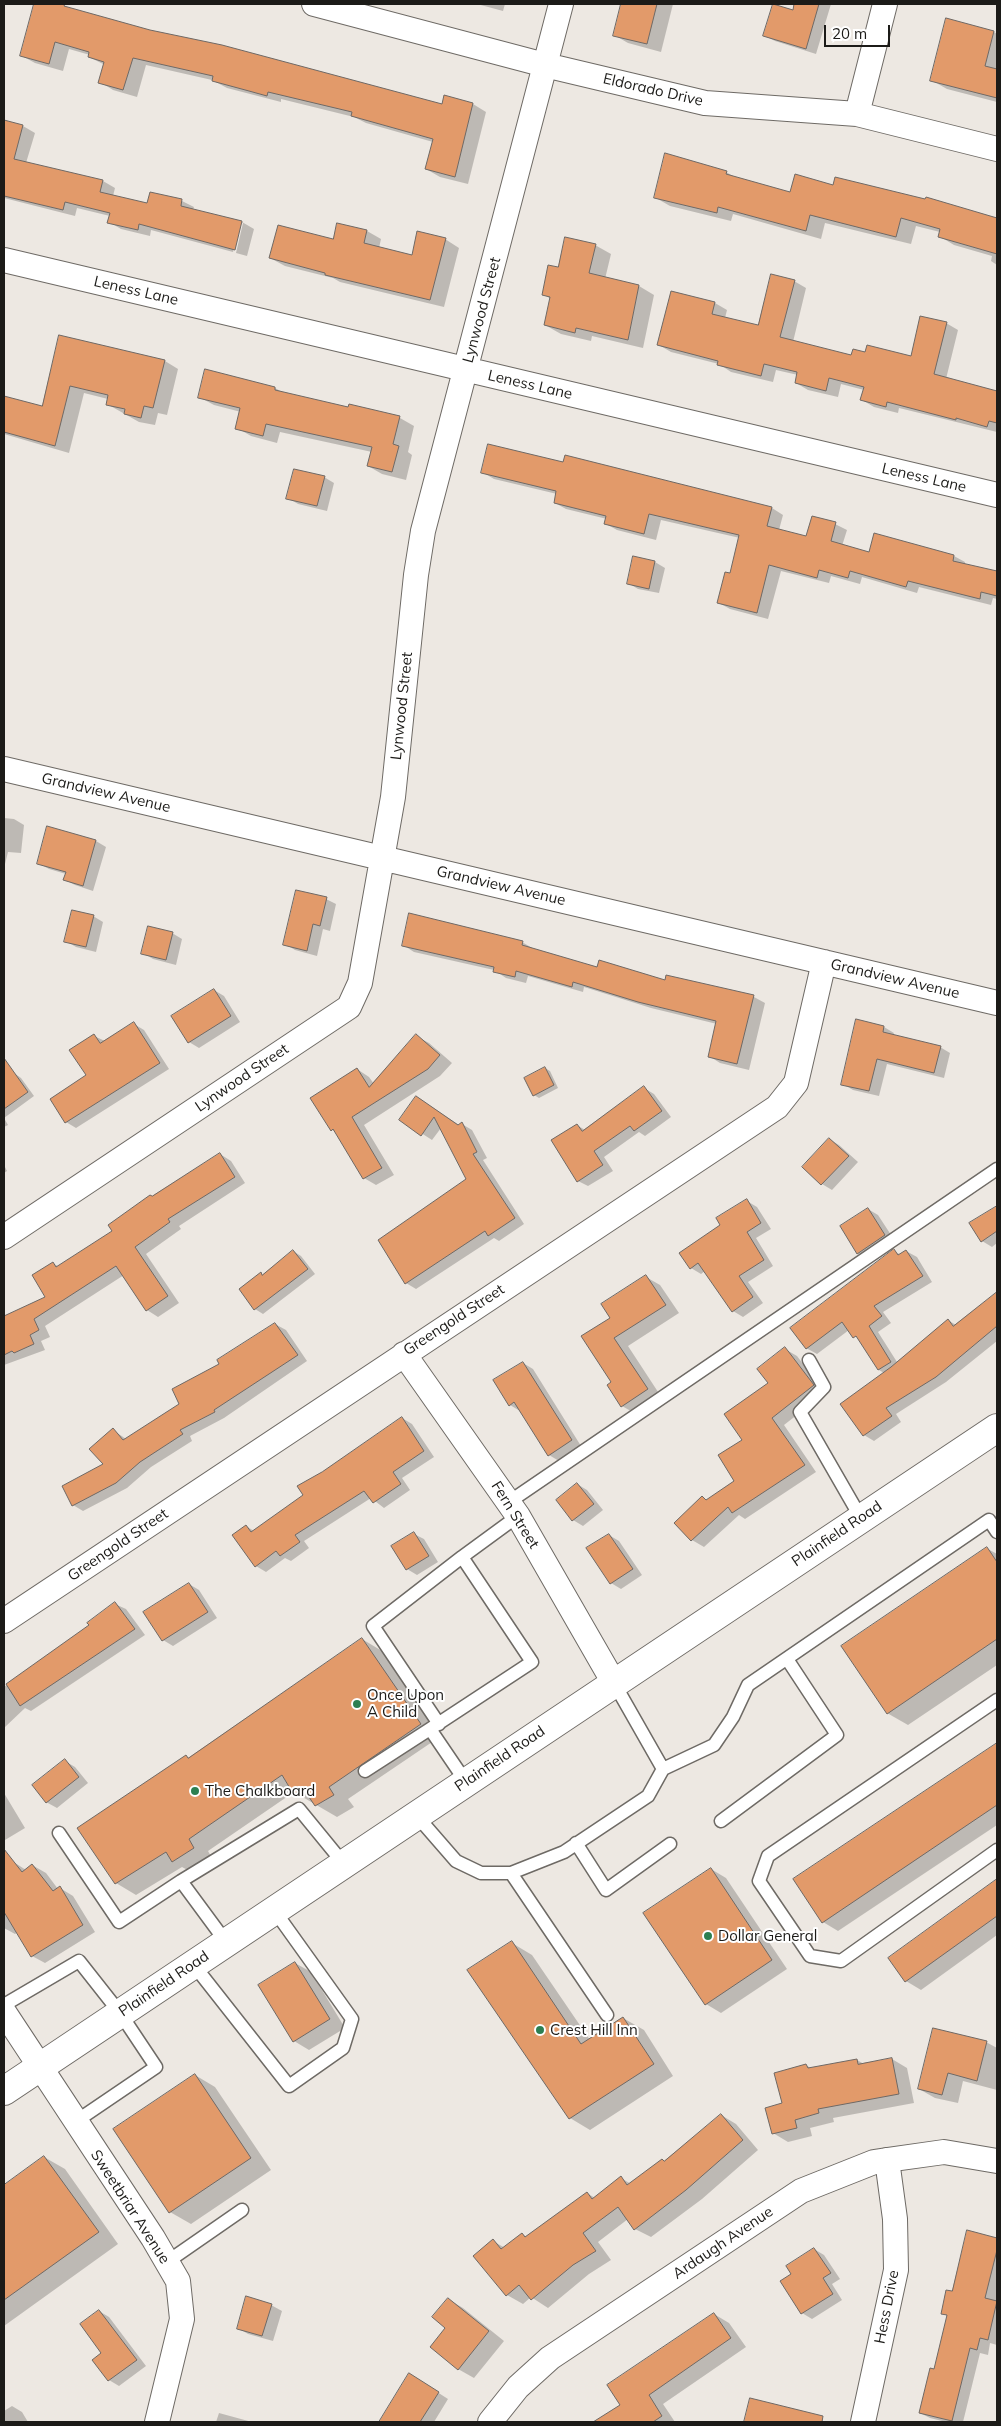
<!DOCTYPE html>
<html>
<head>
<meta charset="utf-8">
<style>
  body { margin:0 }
  #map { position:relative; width:1001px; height:2426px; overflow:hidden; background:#ede8e2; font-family:Mulish,sans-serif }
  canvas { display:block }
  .frame { position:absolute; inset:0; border:5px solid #1c1b18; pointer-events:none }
  .scale { position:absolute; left:824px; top:25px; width:66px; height:22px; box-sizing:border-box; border:2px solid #1c1b18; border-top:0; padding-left:6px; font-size:15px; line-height:18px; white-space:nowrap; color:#1c1b18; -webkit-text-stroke:4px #fff; paint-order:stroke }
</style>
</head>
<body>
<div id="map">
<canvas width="1001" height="2426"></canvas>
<div class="frame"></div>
<div class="scale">20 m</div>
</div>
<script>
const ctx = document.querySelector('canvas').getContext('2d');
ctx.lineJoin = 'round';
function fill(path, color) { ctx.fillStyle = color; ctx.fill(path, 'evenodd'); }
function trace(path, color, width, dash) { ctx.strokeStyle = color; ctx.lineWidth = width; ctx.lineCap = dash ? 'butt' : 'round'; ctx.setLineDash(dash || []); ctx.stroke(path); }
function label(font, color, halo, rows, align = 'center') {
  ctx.font = font + ' Mulish,sans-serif'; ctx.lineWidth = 4; ctx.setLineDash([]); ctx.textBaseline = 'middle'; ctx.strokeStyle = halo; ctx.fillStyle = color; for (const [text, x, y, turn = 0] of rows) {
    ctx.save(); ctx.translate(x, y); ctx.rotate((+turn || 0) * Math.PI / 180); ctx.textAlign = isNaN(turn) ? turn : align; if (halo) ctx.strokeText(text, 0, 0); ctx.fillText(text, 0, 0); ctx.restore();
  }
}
fill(new Path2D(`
  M35,4H53L149,31L443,105L445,97L473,104L486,112L468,184L440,177L426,169L433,142L366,123L354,117L281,99V102L227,88L212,80L146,65L137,97L113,90L100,82L105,65L89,57L90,55L69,49L63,71L35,63L22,56Z
  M477,4H505L503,11Z
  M622,4H673L661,52L628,43L614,35Z
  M796,4H831L816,54L775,41L765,36L793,11Z
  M994,32L997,34V102L947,89L931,80Z
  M4,121L23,126L35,133L26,163L103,181L115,188L113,196L148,205L151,193L182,201L194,207L193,210L242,222L254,229L247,256L236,253L243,223H240L233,252L151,230L150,236L121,229L109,222L110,216L77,208L75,216L4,198Z
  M726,172L740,180L791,194L834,187L926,201L927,199L997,218V265L991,261L992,256L954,245L939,236L940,232L916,226L911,244L825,223L821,239L733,214L731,221L670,206L656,198Z
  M367,231L381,239L379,248L412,256L445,239L459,248L444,307L340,282L333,278L285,266L270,258Z
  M595,245L611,254L605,279L639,286L654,295L643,348L592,336L591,341L561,334L545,325L551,299L543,294L559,268Z
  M794,281L806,288L793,342L852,356L912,357L946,323L958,330L946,379L997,393V432L899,408L898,413L874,407L862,400L864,390L841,384L838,397L808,390L796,383L798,375L776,370L773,382L731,372L719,364L671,352L659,345L715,303L727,310L725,318L759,326Z
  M60,337L165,361L178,369L167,415L158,413L155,425L139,422L107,404L108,399L84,393L69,453L4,434V397L43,408Z
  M275,388L284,393L349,409L350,406L400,418L414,426L408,452L412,455L406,480L382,474L368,466L372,452L280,432L277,443L251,436L237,428L241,412L214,405L199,397Z
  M566,457L772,508L783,515L779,530L807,537L835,524L847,530L842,546L870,553L954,556L965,562V565L997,573V599L993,598L991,605L919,587L917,593L862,577L860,584L831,576L829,583L781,571L768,619L730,609L719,603L731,575L740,538L661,520L656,540L617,530L606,524L607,519L566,509L555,503L557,494L494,479L482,472L564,464Z
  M324,477L334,483L327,511L298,504L288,498Z
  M655,562L665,568L659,593L638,589L628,583Z
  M4,818L14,819L24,825L21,853L8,852L4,868Z
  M96,841L106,847L93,891L75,885L65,880L66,874L49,869L38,863Z
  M326,899L336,904L330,931L323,929L317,956L295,950L285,944Z
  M93,916L103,922L96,952L76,947L66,941Z
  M172,933L182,939L176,965L153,959L143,953Z
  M522,942L534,949L598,968L666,981L667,976L754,997L765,1003L749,1070L720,1063L709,1056L717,1024L651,1008L584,987L583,992L528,976L526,983L506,978L494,970L414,952L403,945Z
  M214,990L224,996L240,1022L199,1048L189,1042Z
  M857,1021L884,1027L894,1033L893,1036L940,1047L950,1053L944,1078L887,1064L879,1096L853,1090L843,1084Z
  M134,1024L144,1030L169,1069L76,1128L66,1122L87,1076L94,1036L105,1041Z
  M416,1036L429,1043L452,1063L440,1076L364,1125L394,1175L376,1185L364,1178L336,1132L332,1130L357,1069L369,1077L374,1084Z
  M545,1068L550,1071L558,1088L539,1098L534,1095Z
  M14,1073L21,1078L34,1096L4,1118L8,1125L4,1127V1080Z
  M644,1088L654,1094L671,1117L645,1136L639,1132L604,1157L613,1171L588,1186L578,1181L577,1125L585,1130Z
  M417,1097L459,1125L462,1124L472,1130L487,1158L483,1160L524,1224L499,1241L494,1238L416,1289L406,1283L468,1179L441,1128L432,1140L401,1120Z
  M829,1139L839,1145L858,1162L832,1190L822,1184L804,1167Z
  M220,1154L231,1161L245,1183L179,1226L181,1229L146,1254L179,1303L158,1317L147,1310L124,1275L45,1326L50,1337L41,1341L45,1350L4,1365V1317L47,1297L53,1263L59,1267L114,1231L152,1197Z
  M4,1165L7,1171L4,1173Z
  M747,1201L757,1207L771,1229L756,1238L773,1266L748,1282L763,1303L743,1317L733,1311L705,1271L701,1274L691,1268L681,1253L721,1225Z
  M868,1209L878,1215L895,1241L868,1259L858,1254L841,1226Z
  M994,1209L997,1211V1243L992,1247L982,1241Z
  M293,1251L301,1256L315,1274L263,1314L255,1309L261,1274L264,1276Z
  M894,1251L901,1255L906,1251L917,1257L932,1282L883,1312L891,1323L878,1332L897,1362L948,1320L956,1325L991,1298L997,1302V1341L946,1382L896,1414L901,1422L874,1441L864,1435L841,1404L884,1373L879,1370L860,1340L849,1330L817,1354L806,1348Z
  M646,1277L660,1285L679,1313L628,1346L662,1398L636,1414L622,1406L612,1383L611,1318Z
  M275,1324L286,1330L307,1361L224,1418L190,1436L192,1441L151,1467L127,1488L83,1511L73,1505L104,1465L113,1430L126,1439L181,1404L221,1365Z
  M785,1349L797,1356L825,1393L784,1425L816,1472L745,1519L739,1515L704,1547L692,1540L675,1523L702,1498L707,1500L736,1482L770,1384Z
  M523,1363L533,1369L581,1446L559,1461L549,1455L520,1411L510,1405Z
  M402,1418L412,1424L434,1457L402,1478L410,1490L384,1508L371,1498L304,1541L309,1548L291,1561L285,1558L266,1572L256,1566L246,1526L254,1531L305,1495L322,1473Z
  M577,1484L587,1490L603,1510L583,1526L573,1520L557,1500Z
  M414,1534L424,1539L438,1562L417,1575L407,1569Z
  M609,1535L619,1541L642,1575L621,1589L611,1583Z
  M988,1549L997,1554V1665L908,1725L887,1713Z
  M189,1584L199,1590L217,1618L173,1646L163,1640Z
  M115,1604L126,1609L145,1635L31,1711L25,1708L4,1728V1687L91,1626Z
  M362,1639L382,1651L441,1736L348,1799L354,1807L337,1817L294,1792L208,1851L213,1860L193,1873L182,1867L136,1895L116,1883L79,1828L186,1756L190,1758Z
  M997,1745V1825L838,1931L823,1922L795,1879Z
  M65,1761L75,1767L88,1783L57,1808L46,1802Z
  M4,1793L25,1828L5,1840H4Z
  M12,1861L26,1870L32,1865L46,1873L58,1889L60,1888L73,1896L95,1932L45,1963L32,1956L18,1932L15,1934L4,1928V1867Z
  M711,1869L726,1878L787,1969L721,2013L706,2004Z
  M997,1880V1935L921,1990L906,1981L889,1958Z
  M512,1943L532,1955L590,2040L623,2018L644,2030L673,2076L590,2130L570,2118Z
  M295,1963L311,1972L345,2028L309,2050L294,2041Z
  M986,2042L997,2048V2090L963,2081L958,2103L935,2098L919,2089Z
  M892,2059L907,2068L914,2103L833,2118L834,2122L810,2128L812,2136L788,2142L773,2133L783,2104L806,2065L812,2069L857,2060L864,2064Z
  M195,2075L215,2087L271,2170L191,2224L170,2212L114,2129Z
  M721,2115L736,2124L758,2150L702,2199L651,2237L635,2229L628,2219L598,2242L611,2260L589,2274L548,2308L531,2297L523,2304L507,2295L475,2256L493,2241L505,2248L522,2234L527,2237L587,2193L595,2198L621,2178L631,2184L666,2162Z
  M44,2157L65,2169L118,2244L4,2326V2186Z
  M968,2232L997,2239V2345L990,2343L988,2355L980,2353L963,2422H946L930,2418L920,2413L935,2370L948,2316L942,2313L953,2293Z
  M814,2249L824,2255L840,2279L832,2284L842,2300L812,2319L802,2313L793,2274Z
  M448,2299L463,2308L504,2341L474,2378L458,2369L447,2328Z
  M271,2305L282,2311L273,2341L248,2334L238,2328Z
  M99,2311L109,2317L146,2366L119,2386L109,2380L103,2353Z
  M714,2314L729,2323L746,2347L663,2404L675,2422H602L600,2419L621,2405Z
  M420,2381L448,2399L434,2422H394L384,2416Z
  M751,2399L804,2416L802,2422H746Z
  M12,2406L22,2412L28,2422H4V2411Z
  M219,2413L252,2422H216Z`), '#0003');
const building = new Path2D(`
  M34,4H65L64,6L150,30L222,45L442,104L444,95L473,103L455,177L425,169L433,139L351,116L352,112L268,92L267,96L249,91L212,81L213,76L133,58L123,90L98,83L104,62L88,57L89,52L55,42L49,64L20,56Z
  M621,4H657L647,44L613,36Z
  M773,4L793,10L794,4H819L806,49L763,36Z
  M946,18L994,31L985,66L997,69V98L930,81Z
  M4,120L23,125L14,159L103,180L100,192L147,203L150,192L182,199L181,206L242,221L235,250L139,224L138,230L107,223L110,213L65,202L63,210L4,196Z
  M665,153L727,171L726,174L790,192L795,174L833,185L835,177L925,199L926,197L997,218V254L938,237L940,229L901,218L896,237L810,215L806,231L718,207L717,213L654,198Z
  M337,223L367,230L364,243L412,255L417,231L446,238L430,300L325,275V273L269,258L278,225L333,239Z
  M565,237L596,244L589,273L639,285L628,340L576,328L575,333L544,325L550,297L542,295L548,265L558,267Z
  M771,274L795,280L780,337L851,355L853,349L865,352L867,345L911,356L920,316L947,322L934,374L997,391V423L989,421L987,427L956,418V420L887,402L886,407L860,400L864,387L829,378L826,391L795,383L797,372L764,364L761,376L717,365L718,361L657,345L671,291L715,302L712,314L758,325Z
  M59,335L165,360L153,408L144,406L141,418L124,414L125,409L106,405L108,395L70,386L55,446L4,432V396L42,406Z
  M205,369L275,387V390L348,407L349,404L400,416L393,444L399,446L392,472L367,466L372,447L266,424L263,436L235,429L240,408L198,398Z
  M488,444L563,462L565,455L772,507L767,526L806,536L812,516L836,522L831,541L869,552L874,533L954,555L953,561L997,571V596L981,592L980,599L908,581L906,587L850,571L848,578L819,570L817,578L769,565L757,613L717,603L725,572L730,573L739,535L649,514L644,534L604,524L606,516L554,503L556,491L481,473Z
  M294,469L325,476L317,506L286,499Z
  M633,556L655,561L649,589L627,584Z
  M47,826L96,840L83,886L63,880L66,872L37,864Z
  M296,890L327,897L320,926L313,924L307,951L283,945Z
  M72,910L94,915L86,947L64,942Z
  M409,913L523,941L522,945L597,967L599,960L665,980L666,975L754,995L737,1064L708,1057L716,1021L638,1002L573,982L572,987L516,971L515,977L493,972L494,967L402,946Z
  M148,926L173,932L166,960L141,954Z
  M214,989L231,1016L188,1043L171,1016Z
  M856,1019L884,1026L883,1032L941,1046L934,1073L877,1059L869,1091L841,1085Z
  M134,1022L160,1063L65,1123L50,1099L86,1075L69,1050L94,1034L100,1043Z
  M416,1034L440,1055L428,1069L352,1117L382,1168L363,1179L333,1129L331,1131L310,1098L357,1068L369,1087Z
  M4,1058L28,1092L4,1109Z
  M545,1067L554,1085L533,1096L524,1078Z
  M644,1086L662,1111L634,1131L630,1126L594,1151L603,1165L577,1182L551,1140L577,1124L582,1131Z
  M416,1096L458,1125L462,1122L477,1152L473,1154L515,1218L488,1236L485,1231L405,1284L378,1240L466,1179L434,1117L421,1136L399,1120Z
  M829,1138L849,1156L821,1185L802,1167Z
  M220,1153L235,1177L168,1219L170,1222L135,1247L168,1296L146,1311L116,1266L34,1319L39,1330L30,1335L34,1344L14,1353L12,1351L4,1355V1316L45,1297L32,1275L53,1262L56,1267L112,1231L108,1225L150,1195L152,1196Z
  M747,1199L761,1223L747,1232L764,1260L739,1276L753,1297L732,1312L698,1263L690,1269L679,1253L720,1225L716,1218Z
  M997,1206V1231L981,1242L969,1223Z
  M868,1208L885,1235L857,1254L840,1226Z
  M894,1249L898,1255L906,1250L923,1276L874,1306L882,1316L869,1326L891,1362L878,1370L856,1336L853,1338L842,1322L806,1349L790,1328Z
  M293,1250L308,1269L254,1310L239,1289L261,1272L262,1275Z
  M646,1275L666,1305L614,1338L648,1389L621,1407L607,1385L611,1382L581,1336L610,1318L601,1304Z
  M997,1292V1326L936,1377L886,1408L892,1416L863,1436L840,1404L891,1367L948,1319L953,1326Z
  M275,1323L298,1355L214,1410L215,1412L180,1430L183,1434L140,1462L116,1483L72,1506L62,1486L103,1464L89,1449L113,1428L123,1440L179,1404L172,1389L219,1364L217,1360Z
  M785,1347L814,1385L772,1418L805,1465L732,1513L728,1507L691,1541L674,1523L702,1496L706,1500L734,1481L718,1455L742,1440L724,1414L768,1383L757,1369Z
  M523,1362L572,1440L548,1456L514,1402L509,1406L493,1380Z
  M402,1417L424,1451L393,1472L401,1484L373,1503L364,1491L295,1535L300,1542L280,1556L276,1551L255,1567L232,1535L246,1525L251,1532L303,1495L297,1486L322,1472Z
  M577,1483L594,1504L572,1521L556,1500Z
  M414,1532L429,1556L406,1570L391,1546Z
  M609,1534L633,1569L610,1584L586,1548Z
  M987,1547L997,1562V1639L887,1714L841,1646Z
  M189,1583L208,1612L162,1641L143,1612Z
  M115,1602L135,1629L20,1706L6,1684L89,1625L87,1623Z
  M362,1638L421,1724L329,1787L334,1795L315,1806L303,1788L294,1795L282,1775L189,1839L194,1848L172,1862L166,1852L115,1884L77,1828L186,1755L188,1758Z
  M997,1743V1805L822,1923L793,1879Z
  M65,1759L79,1777L46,1803L32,1785Z
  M4,1849L22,1872L32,1864L53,1891L60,1886L83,1925L31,1957L4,1912Z
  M711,1868L772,1960L705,2005L643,1913Z
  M997,1879V1916L905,1982L888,1958Z
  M512,1941L581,2044L623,2017L654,2064L569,2119L467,1970Z
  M295,1962L330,2019L293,2042L258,1985Z
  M933,2028L987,2041L977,2081L948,2073L942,2095L918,2089Z
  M892,2058L899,2094L818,2109L819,2113L795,2120L797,2128L772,2134L765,2108L782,2103L774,2073L806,2064L808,2068L857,2059L858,2064Z
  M195,2074L251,2158L169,2213L113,2129Z
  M721,2114L743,2140L686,2190L634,2230L618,2207L583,2233L596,2251L573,2265L531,2300L519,2285L506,2296L473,2256L493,2239L501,2249L522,2233L525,2237L587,2192L592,2199L621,2176L627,2185L662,2159L664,2161Z
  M44,2156L99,2232L4,2300V2185Z
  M967,2230L997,2238V2250L985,2298L997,2301L988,2340L980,2338L977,2350L970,2348L952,2421L919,2413L930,2368L934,2369L947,2315L941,2314L946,2290L952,2291Z
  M814,2248L831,2273L823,2278L833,2294L801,2314L780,2281L791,2274L786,2266Z
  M246,2296L272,2304L262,2336L237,2329Z
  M448,2298L489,2331L458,2370L430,2347L445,2328L432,2317Z
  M99,2310L137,2360L108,2381L92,2360L101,2353L80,2324Z
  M714,2313L731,2338L649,2395L662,2416L653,2422H593L620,2405L607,2385Z
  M409,2373L439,2392L420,2422H379Z
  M750,2398L823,2416L822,2422H744Z`);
fill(building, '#e29a6a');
trace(building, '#6e6864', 1);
const service = new Path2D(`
  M809,1360L824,1387L800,1412L861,1518
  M509,1502L997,1169
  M614,1683L663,1769L714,1745L733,1717L748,1685L989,1520L997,1532
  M997,1700L768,1856L759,1881L810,1956L841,1961L997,1850
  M439,1724L373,1626L462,1557
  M365,1771L430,1729
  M466,1782L430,1729L532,1662L462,1557L518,1516
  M416,1815L456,1861L481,1873H511L564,1852L648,1796L663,1769
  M721,1821L837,1735L787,1659
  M59,1833L119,1922L181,1881
  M576,1843L606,1890L670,1844
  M511,1873L607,2015
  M226,1942L181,1881L299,1809L344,1864
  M193,1964L289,2086L343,2048L352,2019L274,1910
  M4,2005L79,1961L120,2013L156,2067L75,2122
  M167,2262L242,2210`);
const minor = new Path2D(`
  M314,4L545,65L705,103L857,114L997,149
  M857,114L885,4
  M4,260L997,495
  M4,769L997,1003
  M4,1237L349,1007L360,983L393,797L416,575L423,531L561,4
  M404,1354L518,1516L614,1683
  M4,1621L777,1107L796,1083L824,962
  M4,2012L153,2238L178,2281L182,2319L157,2422
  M490,2422L518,2387L550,2358L801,2191L874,2162L887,2160L944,2152L997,2161
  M863,2422L896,2270L895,2219L887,2160`);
const primary = new Path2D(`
  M4,2091L997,1428`);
trace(service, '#6e6a65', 15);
trace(minor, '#6e6a65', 26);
trace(primary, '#6e6a65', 30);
trace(service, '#fff', 12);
trace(minor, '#fff', 24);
trace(primary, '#fff', 28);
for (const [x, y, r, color] of [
  [357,1704,5,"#2c7f51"],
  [195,1791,5,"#2c7f51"],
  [708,1936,5,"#2c7f51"],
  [540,2030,5,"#2c7f51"]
]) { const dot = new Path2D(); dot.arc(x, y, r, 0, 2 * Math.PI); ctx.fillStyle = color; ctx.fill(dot); trace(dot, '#fff', 2); }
label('15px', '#1c1b18', '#fff', [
  ["Eldorado Drive",653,90,13],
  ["Leness Lane",136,291,13],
  ["Lynwood Street",482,310,-75],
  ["Leness Lane",530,385,13],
  ["Leness Lane",924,478,13],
  ["Lynwood Street",402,706,-84],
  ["Grandview Avenue",106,793,13],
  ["Grandview Avenue",501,886,13],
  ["Grandview Avenue",895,979,13],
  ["Lynwood Street",242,1078,-34],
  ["Greengold Street",454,1320,-33],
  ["Fern Street",515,1515,58],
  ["Plainfield Road",837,1534,-34],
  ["Greengold Street",118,1545,-34],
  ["Plainfield Road",500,1759,-34],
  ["Plainfield Road",164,1984,-34],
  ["Sweetbriar Avenue",130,2207,57],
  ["Ardaugh Avenue",723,2243,-34],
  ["Hess Drive",887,2307,-79]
]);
label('15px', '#1c1b18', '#fff', [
  ["Once Upon",367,1695],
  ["A Child",367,1712],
  ["The Chalkboard",205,1791],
  ["Dollar General",718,1936],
  ["Crest Hill Inn",550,2030]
], 'left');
</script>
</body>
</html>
